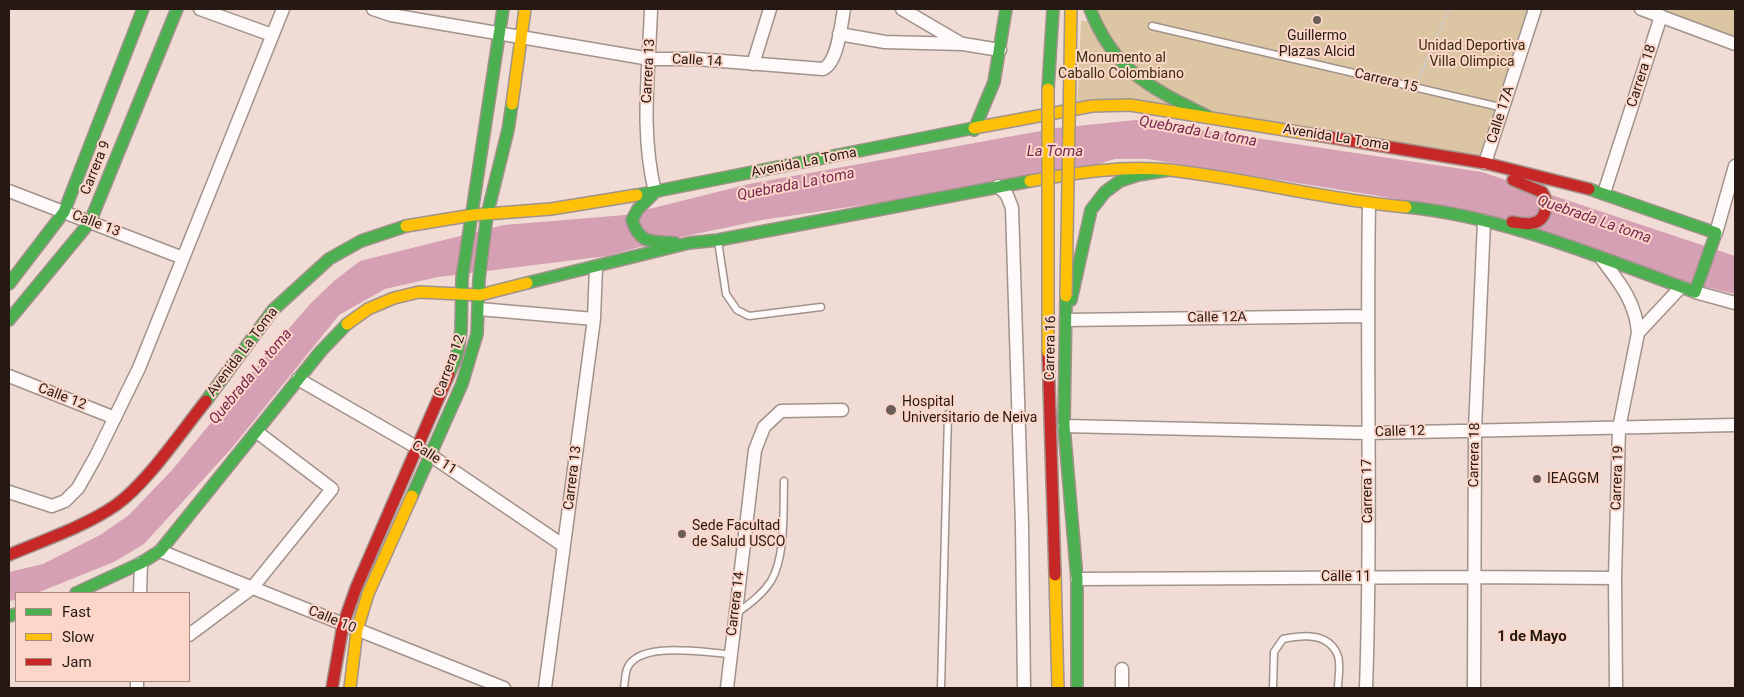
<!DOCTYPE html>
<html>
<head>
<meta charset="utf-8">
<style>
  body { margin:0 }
  #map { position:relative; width:1744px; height:697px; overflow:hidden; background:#f0dcd4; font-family:Roboto,sans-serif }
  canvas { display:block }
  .frame { position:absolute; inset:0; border:10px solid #261914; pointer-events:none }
  .legend { position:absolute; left:15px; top:592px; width:175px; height:90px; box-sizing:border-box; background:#fcd6c8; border:1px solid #a68a80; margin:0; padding:6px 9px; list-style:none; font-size:15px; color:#261914 }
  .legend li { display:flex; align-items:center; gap:10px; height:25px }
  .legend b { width:25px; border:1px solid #a68a80 }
</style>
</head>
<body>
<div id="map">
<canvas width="1744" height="697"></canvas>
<div class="frame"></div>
<ul class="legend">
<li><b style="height:6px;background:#4caf50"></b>Fast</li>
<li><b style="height:6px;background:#ffc107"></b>Slow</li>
<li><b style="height:6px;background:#c62828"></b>Jam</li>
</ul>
</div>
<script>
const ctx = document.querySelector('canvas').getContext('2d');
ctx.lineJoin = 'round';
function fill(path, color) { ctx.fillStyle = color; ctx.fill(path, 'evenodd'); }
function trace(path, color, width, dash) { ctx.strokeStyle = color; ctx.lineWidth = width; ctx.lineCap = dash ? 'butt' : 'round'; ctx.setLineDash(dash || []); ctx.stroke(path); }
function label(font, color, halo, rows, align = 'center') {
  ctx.font = font + ' Roboto,sans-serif'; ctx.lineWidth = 4; ctx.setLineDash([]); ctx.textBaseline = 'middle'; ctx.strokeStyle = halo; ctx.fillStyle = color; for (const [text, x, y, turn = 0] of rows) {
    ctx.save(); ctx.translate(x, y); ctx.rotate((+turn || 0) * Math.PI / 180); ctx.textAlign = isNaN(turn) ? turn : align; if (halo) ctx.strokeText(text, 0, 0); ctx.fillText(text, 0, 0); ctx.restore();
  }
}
fill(new Path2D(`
  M1090,9H1535L1485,159L1137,108H1077L1081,21H1094Z
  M1641,9H1735V44Z`), '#dbc5a2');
fill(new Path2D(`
  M1136,120L1482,172L1735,256V294L1671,279L1489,217L1373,195L1147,159H1115L1059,176L762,220L658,242L607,256L438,277L385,289L339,315L231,449L144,544L114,562L37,593H16V600L9,601V572L43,564L100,535L129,515L173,469L272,348L311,303L334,281L360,261L504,225L625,215L749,184L1057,128Z`), '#d6a0b4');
const lane = new Path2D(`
  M1152,26L1504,108
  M718,241L726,294L737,310L749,316L821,307
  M737,613C749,604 762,595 771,581C786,556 783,510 784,481
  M624,688C625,682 625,674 627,669C638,640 705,653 730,654
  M941,688L948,414
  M1273,688L1274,652L1283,639C1303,635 1329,632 1338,656C1341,665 1338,679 1338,688`);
const street = new Path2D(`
  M200,9L272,35
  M373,9L391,15L650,59H696L823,69C838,62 841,25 844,9
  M651,9C649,71 640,131 655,192
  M902,9L960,43
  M1641,9L1735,44
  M839,34L885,42L963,44L1000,50
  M753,64L770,9
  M1485,163L1535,9
  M998,186L1007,195L1012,208L1022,526L1024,688
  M9,191L183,258
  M1604,193L1661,16
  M1716,233L1735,166
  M1601,258C1619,282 1636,302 1638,333
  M1695,292L1735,303
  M479,309L594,319
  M1066,320L1367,316
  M9,376L115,418
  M298,379L430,455L564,546
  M1064,426L1367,433L1735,425
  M9,492L52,506L65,501L78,488L96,456L139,368L283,9
  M160,551L504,688
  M1077,579L1473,577L1615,578
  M140,593L141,563
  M189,635L252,588L332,489L257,432
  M137,681V688
  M545,688L594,319L596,267
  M727,688L755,450L764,427L781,411L842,410
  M1122,688V669
  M1366,688C1372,527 1366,365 1369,204
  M1474,688L1475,429L1484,221
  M1616,688L1615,578L1619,428L1638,333L1681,287`);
const fast = new Path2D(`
  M1090,9C1114,71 1151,88 1207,116
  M1048,89L1053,9
  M974,130L994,82L1006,9
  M655,192L638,209L632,220C640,245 652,241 675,243
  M637,195L974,128
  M1406,207C1503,216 1604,259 1695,292L1716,233L1589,189
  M527,283L689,243L718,240L1030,181
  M9,284L64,212L143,9
  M1066,296L1064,426L1077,579V688
  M1071,300L1091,210L1105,192L1120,181L1138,175L1169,170
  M9,320L90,222L177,9
  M449,374L457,355L461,331L462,278L503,9
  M206,401L273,310L329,259L361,241L406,226
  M412,496L462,384L477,334L479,279L487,215L508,130L512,104
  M76,593L141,563L160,551L321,351L347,324
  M9,616L16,614`);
const slow = new Path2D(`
  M512,104L525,9
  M974,128L1092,106L1130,105L1316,135
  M1030,181C1076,173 1123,165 1170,170C1249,179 1327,200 1406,207
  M406,226L473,215L551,209L637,195
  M347,324L368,309L394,298L419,292L480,295L527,283
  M1055,575L1058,688
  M350,688L357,630L368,594L412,496`);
const jam = new Path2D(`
  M1316,135L1485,163L1589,189
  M1512,222C1519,223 1526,225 1533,223C1547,220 1549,202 1542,192L1513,180
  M1048,352L1055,575
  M9,555C44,540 84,527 116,505C147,483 181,432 206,401
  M332,688L343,625L356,588L449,374`);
trace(lane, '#a1928c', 9);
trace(street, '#a1928c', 15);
trace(fast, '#a1928c', 14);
trace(slow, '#a1928c', 14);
trace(jam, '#a1928c', 14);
trace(new Path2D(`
  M1419,79L1449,9`), '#d1cac8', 2.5, [4, 2.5]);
trace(lane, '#fdfaf9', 6);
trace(street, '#fdfaf9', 12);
trace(fast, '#4caf50', 11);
trace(slow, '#ffc107', 11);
trace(jam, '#c62828', 11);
const slowBridge = new Path2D(`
  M1048,89V352
  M1066,296L1071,9`);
trace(slowBridge, '#a1928c', 14, []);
trace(slowBridge, '#ffc107', 11);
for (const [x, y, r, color] of [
  [1317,20,5,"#6d5d57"],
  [891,410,6,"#6d5d57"],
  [1537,479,5,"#6d5d57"],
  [682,534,5,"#6d5d57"]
]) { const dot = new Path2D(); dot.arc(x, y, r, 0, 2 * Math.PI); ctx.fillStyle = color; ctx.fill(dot); trace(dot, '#fcd6c8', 2); }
label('14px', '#261914', '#fcd6c8', [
  ["Guillermo",1317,36,"center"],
  ["Plazas Alcid",1317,52,"center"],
  ["Hospital",902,402],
  ["Universitario de Neiva",902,418],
  ["IEAGGM",1547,479],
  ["Sede Facultad",692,526],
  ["de Salud USCO",692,542]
], 'left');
label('14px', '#382d0e', '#fcd6c8', [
  ["Unidad Deportiva",1472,46],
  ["Villa Olimpica",1472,62],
  ["Monumento al",1121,58],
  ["Caballo Colombiano",1121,74]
]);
label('14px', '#261914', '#fcd6c8', [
  ["Calle 14",697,61,3],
  ["Carrera 13",649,71,-87],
  ["Carrera 18",1642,76,-72],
  ["Carrera 15",1386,81,13],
  ["Calle 17A",1501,115,-72],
  ["Avenida La Toma",1336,138,9],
  ["Avenida La Toma",804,163,-11],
  ["Carrera 9",96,168,-68],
  ["Calle 13",96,224,21],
  ["Calle 12A",1217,318,-1],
  ["Carrera 16",1051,348,-89],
  ["Avenida La Toma",243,352,-53],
  ["Carrera 12",450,366,-70],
  ["Calle 12",62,397,21],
  ["Calle 12",1400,432,-2],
  ["Carrera 18",1475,455,-89],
  ["Calle 11",434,458,33],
  ["Carrera 13",573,478,-83],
  ["Carrera 19",1618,478,-88],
  ["Carrera 17",1368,491,-91],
  ["Calle 11",1346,577],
  ["Carrera 14",736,604,-83],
  ["Calle 10",332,620,22]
]);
label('italic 15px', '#782752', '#fcd6c8', [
  ["Quebrada La toma",1198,132,10],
  ["La Toma",1055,152],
  ["Quebrada La toma",796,185,-11],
  ["Quebrada La toma",1594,220,19],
  ["Quebrada La toma",251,377,-50]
]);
label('bold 15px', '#261914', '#fcd6c8', [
  ["1 de Mayo",1532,637]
]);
</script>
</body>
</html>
